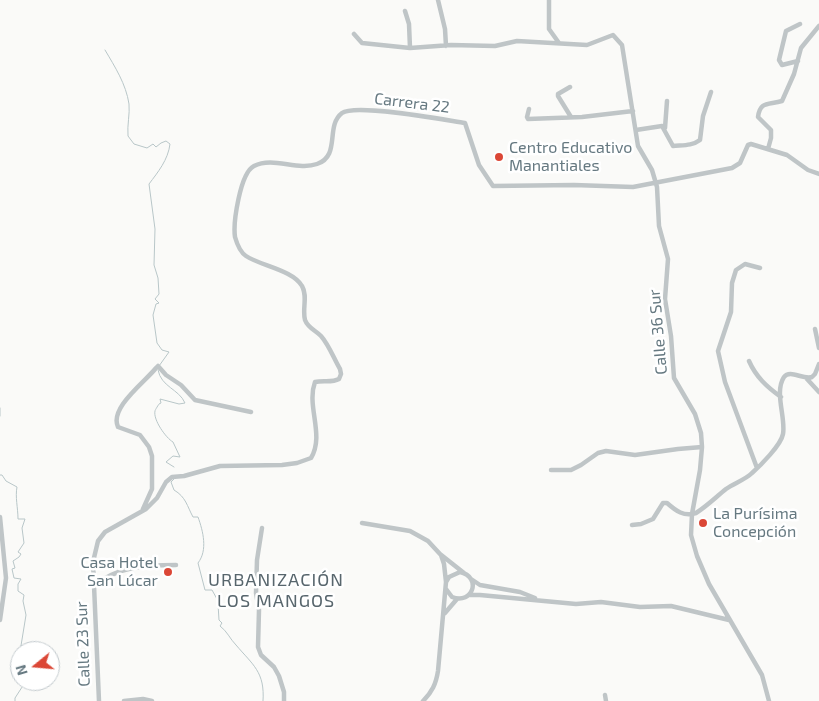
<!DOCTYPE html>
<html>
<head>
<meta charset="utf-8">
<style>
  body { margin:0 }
  #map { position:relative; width:819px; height:701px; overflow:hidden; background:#fafaf8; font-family:"Exo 2",sans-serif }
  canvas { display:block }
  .north { position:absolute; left:10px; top:641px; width:50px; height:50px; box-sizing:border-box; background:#fff; border:1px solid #c2c9cd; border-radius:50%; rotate:253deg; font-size:14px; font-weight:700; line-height:20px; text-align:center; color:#667981 }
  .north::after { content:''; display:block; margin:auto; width:18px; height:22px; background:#db4736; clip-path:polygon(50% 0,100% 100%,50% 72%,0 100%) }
</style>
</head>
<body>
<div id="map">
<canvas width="819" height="701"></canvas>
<div class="north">N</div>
</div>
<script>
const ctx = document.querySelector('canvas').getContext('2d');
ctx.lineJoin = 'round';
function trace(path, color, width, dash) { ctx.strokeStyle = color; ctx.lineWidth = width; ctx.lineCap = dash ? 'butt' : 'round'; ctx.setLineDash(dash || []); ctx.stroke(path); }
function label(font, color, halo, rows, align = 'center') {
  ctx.font = font + ' "Exo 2",sans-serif'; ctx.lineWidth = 5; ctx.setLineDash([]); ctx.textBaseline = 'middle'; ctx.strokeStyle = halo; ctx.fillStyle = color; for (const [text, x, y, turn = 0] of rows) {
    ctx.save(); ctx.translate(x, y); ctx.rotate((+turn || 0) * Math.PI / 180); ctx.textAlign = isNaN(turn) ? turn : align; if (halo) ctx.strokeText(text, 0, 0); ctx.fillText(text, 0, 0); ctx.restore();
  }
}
trace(new Path2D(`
  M105,50C115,67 126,84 129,104C130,114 127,125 128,136L134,144L147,148L153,144L156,147L161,143L166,141L170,144C168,160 158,172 149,184L155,229L154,265L158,278L159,294L155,299L159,303L156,304L153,315L157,343L162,350L169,352L159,366
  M158,370C161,387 179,389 185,403L179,404L160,399L161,403L159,404C159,404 155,410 155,411C153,420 166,438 173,442L180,457L173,456L166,462L174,467
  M0,408V416
  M0,475H2L6,481L17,487C15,497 18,508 18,519H25L22,528L24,543L18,552L21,554L19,557L13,561L15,568L12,569L14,578L21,579L18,584V591L24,595L23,601L26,615L18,664L20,668
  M175,478L171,482L174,490C186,497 187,506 193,517H198C203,531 208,550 198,563L205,590H212L217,599
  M218,604L219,620L222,623L220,626C227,631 230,639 236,645C253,665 265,672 263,701
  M15,701V698L26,681`), '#b8c6c8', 1);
trace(new Path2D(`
  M438,0L445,29L446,46
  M549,0V29L559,43
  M405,11L409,24L410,48
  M354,34L362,43L410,48L451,45L495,46L517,41L587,45L613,35L622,45L638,146L652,170L657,187L659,226L668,259L665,299L671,336L674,378L695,414L701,433L702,447L700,470L692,514L691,535L697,556L709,584L762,675L769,701
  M798,61L782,65L779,60L786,31L800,24
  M570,87L558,94V96L571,117
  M529,109L527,117L528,119L582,117L633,111
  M665,128L667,101
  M636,130L662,126L673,146C683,145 692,146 700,140L703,116L711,92
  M768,149L771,138V130L758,117C760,101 768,105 782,101L794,74L801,48L819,26
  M815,329L819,348
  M749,361C756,377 767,387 781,397
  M807,379L819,392
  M757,468L725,382L718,351L731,312L732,283L736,270L745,264L760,268
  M551,470H571L581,465L598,453L606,451L635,455L678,449L702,447
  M143,509L152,489V456L149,447L140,435L118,427C109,408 145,382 156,368L158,366L166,375L181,385L195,400L251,412
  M0,517L6,578L0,620
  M362,523L410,531L428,541L440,554L464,573
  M632,525L641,524L653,519L663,503H667C676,511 684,517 696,513C707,506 716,497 726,489C734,483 745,480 752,473C761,465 781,445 783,434C786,418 774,392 784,377C790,369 803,380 812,377L815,374L819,364
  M262,528L257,560L256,593L259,610L258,647L261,655L274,667L279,676L284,692V701
  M441,555L444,564L446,582
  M471,579L480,585L520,592L535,598
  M94,586C118,566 146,565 176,565
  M469,595H480L576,604L601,602L640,607L671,606L729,620
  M445,613L457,599
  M605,695L606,701
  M99,701L93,562L98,541L105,532L146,509L157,498L166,482L172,477L184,476L220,466L282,465L297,463L311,458C325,435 306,406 315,382C323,380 332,383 339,379L341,374L340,369C334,359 329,345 321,336C315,330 308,328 305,320C302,309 308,296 302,286C293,270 261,266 246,256C240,252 237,244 235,237C233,223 240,173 254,166C273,156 297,171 317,164C341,156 325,126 342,113C355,103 445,120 465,123L479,165L493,186L574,185L633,187L732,168L740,163L748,145L751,144L787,155L808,170L819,174
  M124,701L143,699L152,701
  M423,701C432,692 436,684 438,671L446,582L449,577L460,572C482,577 473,605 452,597L446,589`), '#bfc5c7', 4.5);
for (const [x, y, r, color] of [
  [499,157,5,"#db4736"],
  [703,523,5,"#db4736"],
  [168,572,5,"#db4736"]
]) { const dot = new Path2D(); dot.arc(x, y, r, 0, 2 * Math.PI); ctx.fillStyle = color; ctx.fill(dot); trace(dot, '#fff', 2); }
label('16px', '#667981', '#fff', [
  ["Carrera 22",412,103,7],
  ["Calle 36 Sur",658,332,-95],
  ["Calle 23 Sur",83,644,-92]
]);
label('16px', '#667981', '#fff', [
  ["Centro Educativo",509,148],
  ["Manantiales",509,166],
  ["La Purísima",713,514],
  ["Concepción",713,532],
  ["Casa Hotel",158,563,"right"],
  ["San Lúcar",158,581,"right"]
], 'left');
ctx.letterSpacing = '1px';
label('18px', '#58666d', '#fff', [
  ["URBANIZACIÓN",276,580],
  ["LOS MANGOS",276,601]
]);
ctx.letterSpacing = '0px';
</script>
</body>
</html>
